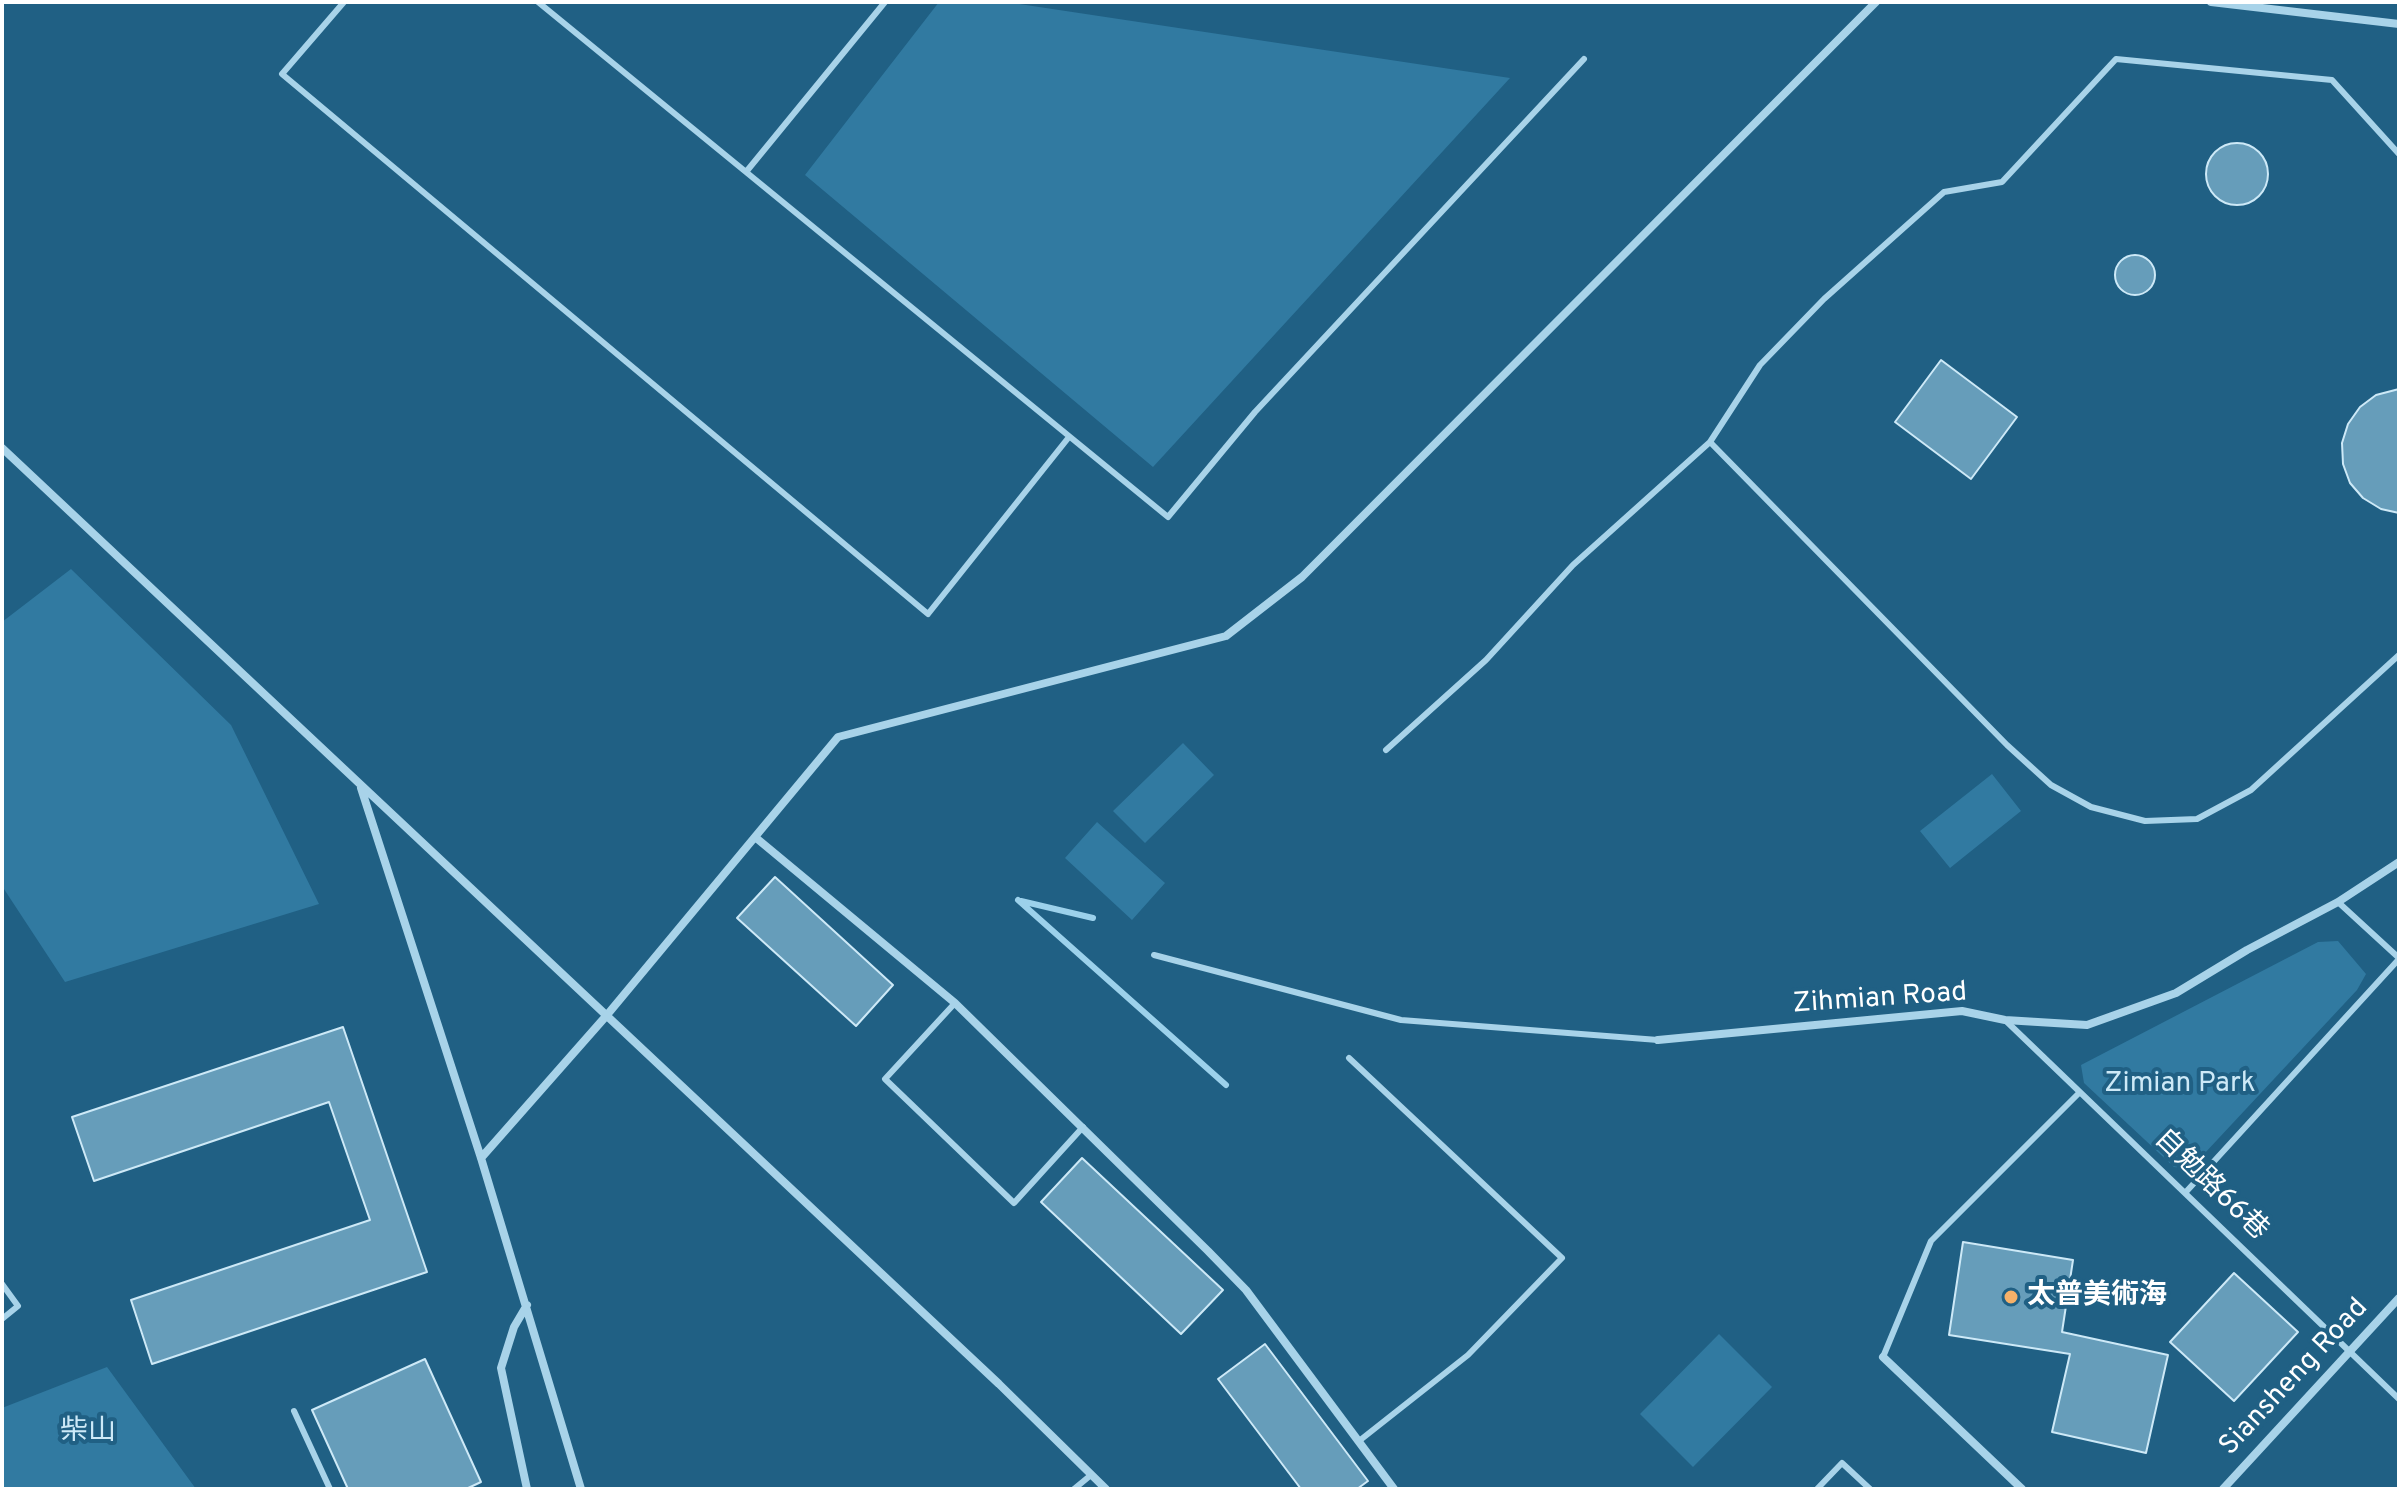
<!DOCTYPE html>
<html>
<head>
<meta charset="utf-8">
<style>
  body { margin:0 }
  #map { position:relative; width:2401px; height:1491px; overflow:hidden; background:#206084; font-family:Overpass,sans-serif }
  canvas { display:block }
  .frame { position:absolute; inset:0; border:4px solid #fff; pointer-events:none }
</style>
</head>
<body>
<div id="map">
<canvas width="2401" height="1491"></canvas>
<div class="frame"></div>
</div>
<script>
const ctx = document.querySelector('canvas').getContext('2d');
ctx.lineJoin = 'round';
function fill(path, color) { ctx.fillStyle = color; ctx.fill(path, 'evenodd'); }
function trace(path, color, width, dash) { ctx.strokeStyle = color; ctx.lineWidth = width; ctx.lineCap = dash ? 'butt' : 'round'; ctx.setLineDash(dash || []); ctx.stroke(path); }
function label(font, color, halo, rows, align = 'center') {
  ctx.font = font + ' Overpass,"Noto Sans TC",sans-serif'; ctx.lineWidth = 8; ctx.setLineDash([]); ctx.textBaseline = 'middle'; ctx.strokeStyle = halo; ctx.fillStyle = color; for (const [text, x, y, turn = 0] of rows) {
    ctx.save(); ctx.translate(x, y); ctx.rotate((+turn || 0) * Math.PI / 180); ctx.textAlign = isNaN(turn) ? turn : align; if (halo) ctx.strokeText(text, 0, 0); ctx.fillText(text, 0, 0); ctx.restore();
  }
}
fill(new Path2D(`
  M939,2H1006L1510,78L1153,467L805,175Z
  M71,569L231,725L319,904L65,982L2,886V622Z
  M1183,743L1214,775L1145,843L1113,811Z
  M1992,774L2021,811L1950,868L1920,831Z
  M1097,822L1165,883L1132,920L1065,858Z
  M2338,941L2366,974L2357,990L2190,1169L2174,1167L2084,1083L2081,1065L2318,942Z
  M1719,1334L1772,1387L1693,1467L1640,1414Z
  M107,1367L196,1489H2V1408Z`), '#317aa1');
trace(new Path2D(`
  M1018,900L1226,1085
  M1021,901L1093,918`), '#9cd1eb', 6);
const building = new Path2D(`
  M2206 174a31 31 0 1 1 62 0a31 31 0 1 1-62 0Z
  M2115 275a20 20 0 1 1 40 0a20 20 0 1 1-40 0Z
  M1941,360L2017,417L1971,479L1895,422Z
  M2399,389V513L2381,509L2363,498L2350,483L2343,464L2342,443L2348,424L2360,407L2376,395Z
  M775,877L893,985L856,1026L737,918Z
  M343,1027L427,1272L152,1364L131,1300L370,1220L329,1102L94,1181L72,1117Z
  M1082,1158L1223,1290L1181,1334L1041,1202Z
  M1963,1242L2073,1260L2062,1332L2168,1355L2146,1453L2052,1432L2070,1354L1949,1335Z
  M2234,1273L2298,1332L2234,1401L2170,1342Z
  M1265,1344L1368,1481L1357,1489H1301L1218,1379Z
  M425,1359L481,1482L466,1489H348L312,1410Z`);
fill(building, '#669dba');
trace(building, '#cde9f7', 2);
trace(new Path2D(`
  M344,2L282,74L928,614L1069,437
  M538,2L1168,517L1255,412L1584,59
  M746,172L885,2
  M1710,442L2007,745L2051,785L2091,807L2145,821L2197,819L2251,790L2399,655
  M1386,750L1486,660L1573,565L1710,442L1760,365L1824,299L1944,192L2002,182L2116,59L2332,80L2399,154
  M2338,902L2399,958
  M1154,955L1401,1020L1658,1040
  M955,1003L885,1079L1014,1203L1083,1127
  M2005,1020L2399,1399
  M1349,1058L1562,1258L1468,1355L1359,1441
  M2185,1193L2399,959
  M2,1284L18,1306L2,1319
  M1883,1357L1931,1241L2080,1092
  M294,1411L330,1489
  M1074,1489L1091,1475
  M1817,1489L1842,1463L1870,1489`), '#a8d3e9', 6);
trace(new Path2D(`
  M2211,2L2399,24
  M2,448L999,1384L1106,1489
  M361,788L481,1158L581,1489
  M755,837L955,1003L1208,1251L1246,1290L1394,1489
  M1658,1040L1962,1011L2005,1020L2087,1025L2176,993L2247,950L2338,902L2399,862
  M481,1158L607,1015L838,737L1226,636L1302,577L1876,2
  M1883,1357L2022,1489
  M527,1489L501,1368L514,1327L527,1305
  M2223,1489L2399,1298`), '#a8d3e9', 8);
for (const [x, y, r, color] of [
  [2011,1297,8,"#f6b169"]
]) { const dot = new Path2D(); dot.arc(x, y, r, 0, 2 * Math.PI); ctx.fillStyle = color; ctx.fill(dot); trace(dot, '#206084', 3); }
label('28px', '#fff', '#206084', [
  ["Zihmian Road",1880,1000,-4],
  ["自勉路66巷",2210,1186,44],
  ["Siansheng Road",2295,1378,-47]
]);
label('28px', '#cde9f7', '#206084', [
  ["Zimian Park",2180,1085],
  ["柴山",88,1433]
]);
label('bold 28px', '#fff', '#206084', [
  ["太普美術海",2027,1297]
], 'left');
</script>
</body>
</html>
